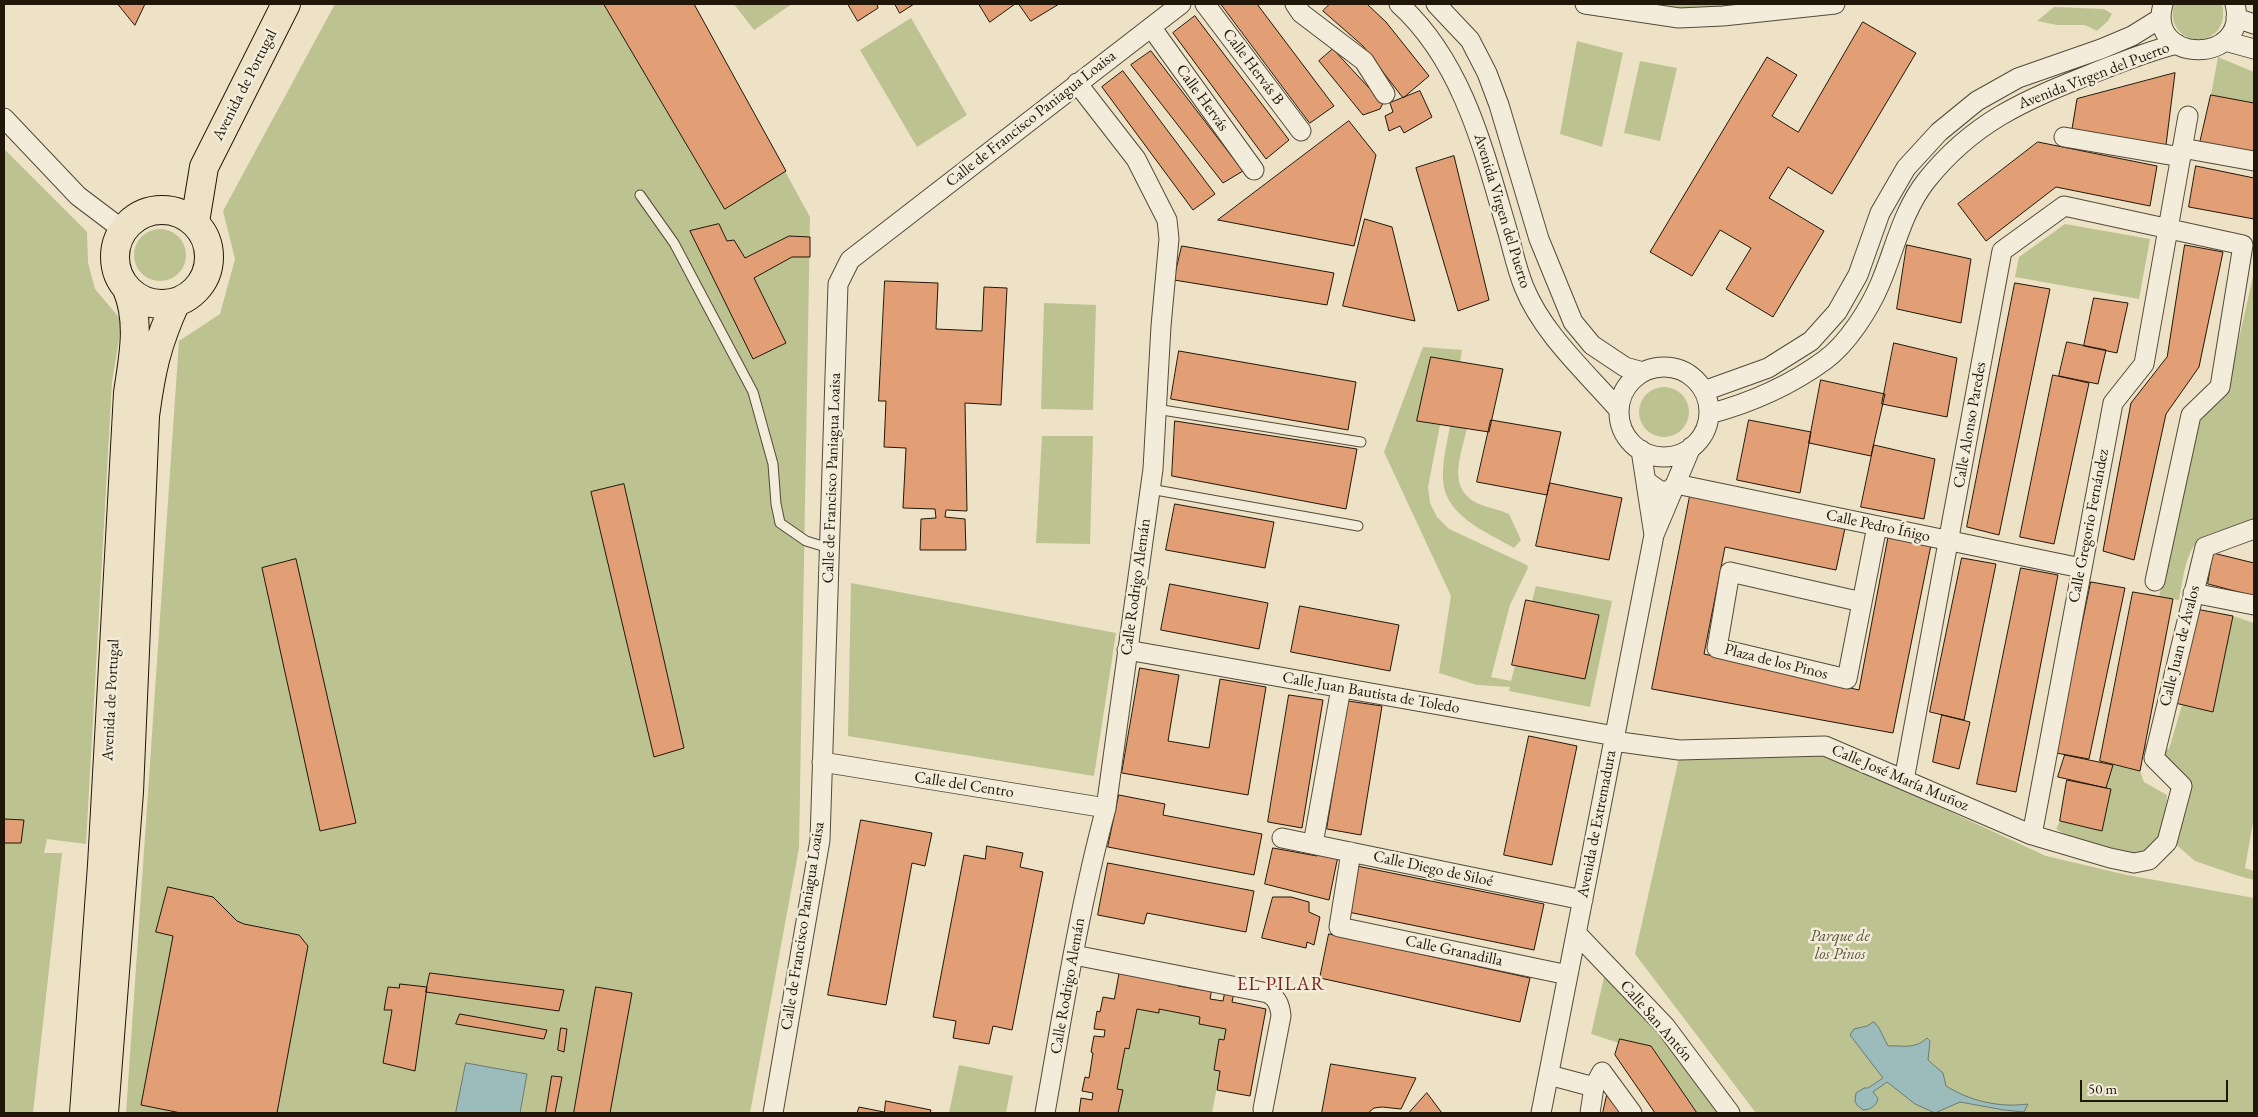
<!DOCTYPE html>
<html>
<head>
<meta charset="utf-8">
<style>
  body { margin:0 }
  #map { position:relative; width:2258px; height:1117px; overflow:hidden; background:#ede2c6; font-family:"EB Garamond",serif }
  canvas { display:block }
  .frame { position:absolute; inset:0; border:5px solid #211709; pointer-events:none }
  .scale { position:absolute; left:2080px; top:1080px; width:148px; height:22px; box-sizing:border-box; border:2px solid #211709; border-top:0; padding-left:6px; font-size:15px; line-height:18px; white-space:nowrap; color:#211709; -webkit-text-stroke:4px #f3ecda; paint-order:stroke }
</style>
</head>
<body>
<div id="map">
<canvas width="2258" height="1117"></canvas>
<div class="frame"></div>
<div class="scale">50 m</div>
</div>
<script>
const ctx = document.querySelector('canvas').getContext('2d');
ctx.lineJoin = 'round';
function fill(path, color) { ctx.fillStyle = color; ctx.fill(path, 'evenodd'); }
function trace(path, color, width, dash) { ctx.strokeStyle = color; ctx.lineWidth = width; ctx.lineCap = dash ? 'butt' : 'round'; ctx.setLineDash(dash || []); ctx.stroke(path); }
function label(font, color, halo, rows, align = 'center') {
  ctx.font = font + ' "EB Garamond",serif'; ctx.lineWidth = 5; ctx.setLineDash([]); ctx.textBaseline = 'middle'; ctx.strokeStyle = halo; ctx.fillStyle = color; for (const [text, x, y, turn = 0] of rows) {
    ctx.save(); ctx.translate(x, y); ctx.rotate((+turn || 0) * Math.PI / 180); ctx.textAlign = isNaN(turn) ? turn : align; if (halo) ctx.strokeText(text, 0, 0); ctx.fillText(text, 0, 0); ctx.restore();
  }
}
fill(new Path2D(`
  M335,4H694L810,217L799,848L750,1113H126L179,341L220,314L235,259L223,211Z
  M734,4H792L754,30Z
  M1612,4H1757L1695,11Z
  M2174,4H2222C2233,51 2163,51 2174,4Z
  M2054,7L2104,9L2112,14L2108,21L2097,31L2085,25H2057L2037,21Z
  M911,18L967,115L917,147L860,50Z
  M1577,41L1623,53L1602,147L1560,134Z
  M2218,57L2254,72V103L2211,95Z
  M1640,61L1677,68L1660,141L1624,133Z
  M4,149L87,232L88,263L95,289L122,321L112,382L86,844L47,839L44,853H62L33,1113H4Z
  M2065,224L2150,239L2139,299L2015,277L2019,257Z
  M134 255a26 26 0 1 1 52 0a26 26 0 1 1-52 0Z
  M2254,272V522C2238,527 2220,529 2205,536C2185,545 2183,582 2179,600L2159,597L2199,415L2228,387Z
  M1044,303L1096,305L1093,410L1041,409Z
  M1423,347L1462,350L1460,362L1417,421L1440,425L1428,487L1430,503L1437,517L1449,529L1527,565L1528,568L1510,605L1491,677L1511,681L1536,586L1612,601L1590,707L1509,691L1510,687L1477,685L1439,673L1451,596L1384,452Z
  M1639 412a25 25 0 1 1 50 0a25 25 0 1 1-50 0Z
  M1450,426L1467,428C1461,456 1446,489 1479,504C1489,508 1500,510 1509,514L1521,540L1514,548C1487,532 1444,516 1443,479C1442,462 1447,443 1450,426Z
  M1042,436H1093L1090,544L1036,543Z
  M851,583L1116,633L1094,776L848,736Z
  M2233,616L2254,623V817L2245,868L2254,871V880L2239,876L2195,861L2173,842L2188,801V781C2176,764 2164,758 2143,752L2145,744L2169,749L2182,705L2213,712Z
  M1825,754L2046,856L2127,875L2254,898V1113H1756L1635,954L1679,758Z
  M2113,765L2140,771L2144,782L2167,795C2166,811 2167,832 2157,844C2138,869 2077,842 2056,829L2060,821L2102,831L2111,790L2106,788Z
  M1605,973L1665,1041L1719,1113H1697L1651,1046L1620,1039L1619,1043L1591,1034Z
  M1137,1009L1159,1013V1009L1200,1017L1199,1024L1226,1029L1224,1040L1219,1039L1214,1069L1220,1071L1212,1113H1118L1122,1091L1117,1089L1125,1048L1129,1049Z
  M959,1065L1013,1076L1006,1113H949Z`), '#bdc291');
const water = new Path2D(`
  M1874,1022L1879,1028L1888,1046C1903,1045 1914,1050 1927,1038L1930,1041L1928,1060L1943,1073L1946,1086C1970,1101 2000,1108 2028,1104L2024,1112L2004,1110L1960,1102L1935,1113L1915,1104L1887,1082L1873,1092L1878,1098C1877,1106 1870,1110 1863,1110L1857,1105L1855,1101L1856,1093L1864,1088H1868L1883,1078L1850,1035L1854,1029L1867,1026Z
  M466,1063L527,1074L520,1113H456Z`);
fill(water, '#9bbcbb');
trace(water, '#6a7a74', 1);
const building = new Path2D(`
  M118,4H145L135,25Z
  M604,4H694L786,171L725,209Z
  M848,4H877L878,8L858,21Z
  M895,4H914L900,13Z
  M979,4H1015L990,22Z
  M1019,4H1059L1031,21Z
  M1221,4H1257L1334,106L1310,123Z
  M1330,4H1367L1386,22L1429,76L1403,98L1363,46L1323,11Z
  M1195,16L1289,140L1266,159L1173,33Z
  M1863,22L1916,53L1832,194L1788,167L1769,198L1824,231L1773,317L1726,289L1751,248L1720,230L1692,276L1650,252L1767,57L1797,75L1772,116L1798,132Z
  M1333,49L1383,103L1380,109L1363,115L1319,61Z
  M1151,51L1243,171L1223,183L1131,65Z
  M1123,71L1215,194L1193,210L1102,87Z
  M2175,73L2166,145L2072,129L2077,99Z
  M1420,91L1432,117L1404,133L1400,126L1389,131L1385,116L1393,112L1390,103Z
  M2211,95L2254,103V153L2200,143Z
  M1349,121L1376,155L1354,246L1218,220Z
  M2038,142L2157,166L2150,206L2056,187L1986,241L1958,204Z
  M1454,156L1489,300L1458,311L1416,168Z
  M2196,166L2254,178V219L2189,207Z
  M1365,219L1392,227L1415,321L1343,306Z
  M719,224L727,241L734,240L745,258L789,236L810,237V257H792L754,278L786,343L753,359L690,231Z
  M1907,245L1971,259L1961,323L1897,309Z
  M2185,245L2223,252L2199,367L2166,414L2134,560L2103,551L2131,403L2167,357Z
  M1182,246L1334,273L1327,305L1174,280Z
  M885,281L938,283L936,329L982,331L984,287L1007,288L1001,405L965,403L967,511L946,510L945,517L965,519L966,550H920L921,519L936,518L935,509L903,508L906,448L884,447L886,401H879Z
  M2015,283L2050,289L1999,535L1967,527Z
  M2094,298L2128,303L2117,353L2084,346Z
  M2067,342L2106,350L2098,384L2059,376Z
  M1894,343L1957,358L1947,417L1882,404Z
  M1179,351L1356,382L1348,430L1171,399Z
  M1431,357L1503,369L1489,432L1417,421Z
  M2053,375L2089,383L2054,544L2020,537Z
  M1821,380L1885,394L1871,456L1809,443Z
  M1491,420L1561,432L1547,495L1477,482Z
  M1749,420L1811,432L1800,493L1737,480Z
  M1175,421L1357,449L1346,509L1172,476Z
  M1874,445L1935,459L1924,519L1861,507Z
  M1550,483L1622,498L1609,560L1536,546Z
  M624,484L684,748L654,757L591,492Z
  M1690,496L1845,528L1836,570L1725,547L1704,654L1859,690L1888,537L1931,545L1893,733L1652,689Z
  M1175,504L1274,522L1265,568L1166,550Z
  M2213,553L2254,563V596L2208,584Z
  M1962,558L1996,564L1964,720L1930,712Z
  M296,559L356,823L320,831L262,568Z
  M2021,568L2058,575L2016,792L1977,784Z
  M2091,582L2125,588L2089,759L2056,753Z
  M1170,584L1268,603L1259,649L1161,630Z
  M2133,592L2173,599L2140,771L2100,761Z
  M1526,600L1599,615L1585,679L1512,665Z
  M1300,606L1399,625L1390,671L1291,652Z
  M2196,609L2233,616L2213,712L2175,703Z
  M1140,668L1179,675L1168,741L1209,748L1220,679L1266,687L1248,795L1122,773Z
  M1289,695L1323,700L1302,828L1268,822Z
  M1348,701L1382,706L1361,835L1327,829Z
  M1942,715L1970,722L1959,769L1933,762Z
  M1529,736L1577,746L1552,865L1504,855Z
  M2065,755L2113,765L2106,788L2058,777Z
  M2067,780L2111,789L2102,831L2060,821Z
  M1119,795L1165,804L1163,815L1262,834L1254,875L1108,847Z
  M4,819L24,820L21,843H4Z
  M861,820L932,833L925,866L912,863L886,1005L828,995Z
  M987,846L1023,853L1020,867L1043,872L1012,1030L993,1026L989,1044L953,1038L956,1021L933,1017L964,855L985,859Z
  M1273,848L1317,856L1319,852L1338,856L1329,900L1265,884Z
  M1108,863L1254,891L1246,932L1147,913L1144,924L1098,915Z
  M1357,866L1544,904L1534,950L1348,912Z
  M168,887L213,897L237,921L244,924L299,935L308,946L277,1113H181L141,1105L173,936L156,932Z
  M1273,897H1291L1309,902V912L1320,917L1314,945L1307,942L1306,948L1262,938Z
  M1329,934L1530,978L1520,1022L1320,978Z
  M1120,970L1179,980L1178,986L1202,990L1203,987L1212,988L1210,999L1223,1001L1225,991L1234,993L1232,1002L1266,1009L1250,1096L1217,1090L1220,1071L1214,1070L1219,1039L1224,1040L1226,1029L1199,1024L1200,1017L1159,1009V1013L1137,1009L1129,1049L1125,1048L1117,1089L1123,1090L1118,1113H1079L1081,1098L1092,1100L1093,1093L1082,1091L1085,1077L1089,1078L1093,1053L1091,1052L1094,1036L1104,1037L1105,1030L1094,1029L1097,1011L1100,1012L1103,997L1114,999Z
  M430,973L564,990L559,1011L426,992Z
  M400,984L427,987L415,1071L383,1063L392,1010H384L388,987L399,988Z
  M596,987L632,993L610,1113H574Z
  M460,1014L547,1030L544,1039L456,1024Z
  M561,1028L567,1029L564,1052L558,1050Z
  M1620,1039L1651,1046L1697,1113H1655L1615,1055Z
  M1331,1064L1416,1078L1401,1109L1382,1107L1374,1108L1368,1113H1322Z
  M552,1076L562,1077L555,1113H546Z
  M1608,1090L1624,1113H1603Z
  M1427,1093L1442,1113H1409Z
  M886,1101L931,1110L930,1113H857L859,1107L884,1112Z`);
fill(building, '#e29e74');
trace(building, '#211709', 1);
const lane = new Path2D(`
  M640,195L674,243L753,392L773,464L776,504L780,523L806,541L829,548
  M1156,409L1361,442
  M1150,489L1358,526`);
const street = new Path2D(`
  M1205,4L1301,131
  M1295,4L1301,13L1364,61L1385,94
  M1399,4C1464,63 1484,152 1508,233C1513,251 1517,270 1524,287C1543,334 1586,372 1619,410
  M1436,4L1470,40L1487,73L1499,105L1539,239L1573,322L1592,345L1625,367L1643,372
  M1585,4L1679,18L1723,16L1835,4
  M2163,4C2146,65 2250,65 2235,4
  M2236,18L2254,24
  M1151,27L1254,170
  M2225,41L2254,49
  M4,118L78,196L123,230
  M2064,137L2181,157
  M2182,148L2254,161
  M1619 412a45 45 0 1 1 90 0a45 45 0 1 1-90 0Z
  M1704,391L1768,368L1811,341L1837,312L1858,275L1880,213L1906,168L1939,132L1977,101L2018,78L2101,49L2132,36L2161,18
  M1709,414C1750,403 1791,385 1825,360C1847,344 1869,310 1880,284C1895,249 1902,212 1926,181C1973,122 2023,101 2091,74C2119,63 2148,51 2177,44
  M1641,450L1654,535
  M1646,481L1660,491H1669L1676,484L2081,568
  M2193,593L2254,605
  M1862,602L1730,572L1717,648L1847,679L1877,526
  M1127,650L1615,736
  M1613,741L1679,750L1825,746L2032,835L2110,858L2134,863L2149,860L2167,842L2182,786L2154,758L2205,547L2254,529
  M822,762L1106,808
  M1904,780L2002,251L2064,206L2243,245L2220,387L2191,415L2155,581
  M2032,835L2113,403L2144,364L2188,116
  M1282,838L1583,900
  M1313,844L1341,688
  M1351,852L1339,927L1568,975
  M1577,934L1665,1026L1730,1113
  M1074,955L1268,993C1277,998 1280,1005 1281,1016L1263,1109
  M1549,1075L1594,1087
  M773,1113L820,840L838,284L850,260L1181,4
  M1045,1113C1063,1011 1079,908 1106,808L1153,469L1161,326L1169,239L1167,220L1136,159L1077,83
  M1541,1113L1654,535L1691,447
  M1590,1113L1594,1087L1602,1072L1632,1113`);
const primary = new Path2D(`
  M115 257a47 47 0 1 1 94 0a47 47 0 1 1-94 0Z
  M195,222L204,167L286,4
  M84,1113L102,865L128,393C133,358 141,323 127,289
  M104,1113L129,792L145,416C151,371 157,343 176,302`);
trace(lane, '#544a38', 11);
trace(street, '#544a38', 21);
trace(primary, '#211709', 30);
trace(lane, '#f3ecda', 9);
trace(street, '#f3ecda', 19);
trace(primary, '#ede2c6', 28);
label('16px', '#211709', '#f3ecda', [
  ["Calle Hervás B",1253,67,53],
  ["Avenida Virgen del Puerto",2094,76,-21],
  ["Avenida de Portugal",245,85,-63],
  ["Calle Hervás",1202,98,54],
  ["Calle de Francisco Paniagua Loaisa",1031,119,-38],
  ["Avenida Virgen del Puerto",1502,211,73],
  ["Calle Alonso Paredes",1970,425,-80],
  ["Calle de Francisco Paniagua Loaisa",832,478,-88],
  ["Calle Pedro Íñigo",1878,526,12],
  ["Calle Gregorio Fernández",2089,526,-79],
  ["Calle Rodrigo Alemán",1136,587,-82],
  ["Calle Juan de Ávalos",2180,646,-76],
  ["Plaza de los Pinos",1776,662,14],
  ["Calle Juan Bautista de Toledo",1371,693,10],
  ["Avenida de Portugal",111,700,-87],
  ["Calle José María Muñoz",1900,778,23],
  ["Calle del Centro",964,785,9],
  ["Avenida de Extremadura",1597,824,-79],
  ["Calle Diego de Siloé",1433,869,12],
  ["Calle de Francisco Paniagua Loaisa",803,926,-81],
  ["Calle Granadilla",1454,951,12],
  ["Calle Rodrigo Alemán",1068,986,-80],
  ["Calle San Antón",1656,1021,49]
]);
label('italic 16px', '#585339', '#f3ecda', [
  ["Parque de",1840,937],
  ["los Pinos",1840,955]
]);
ctx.letterSpacing = '1px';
label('19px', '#7a1f14', '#f3ecda', [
  ["EL PILAR",1281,985]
]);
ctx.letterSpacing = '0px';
</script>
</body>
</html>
